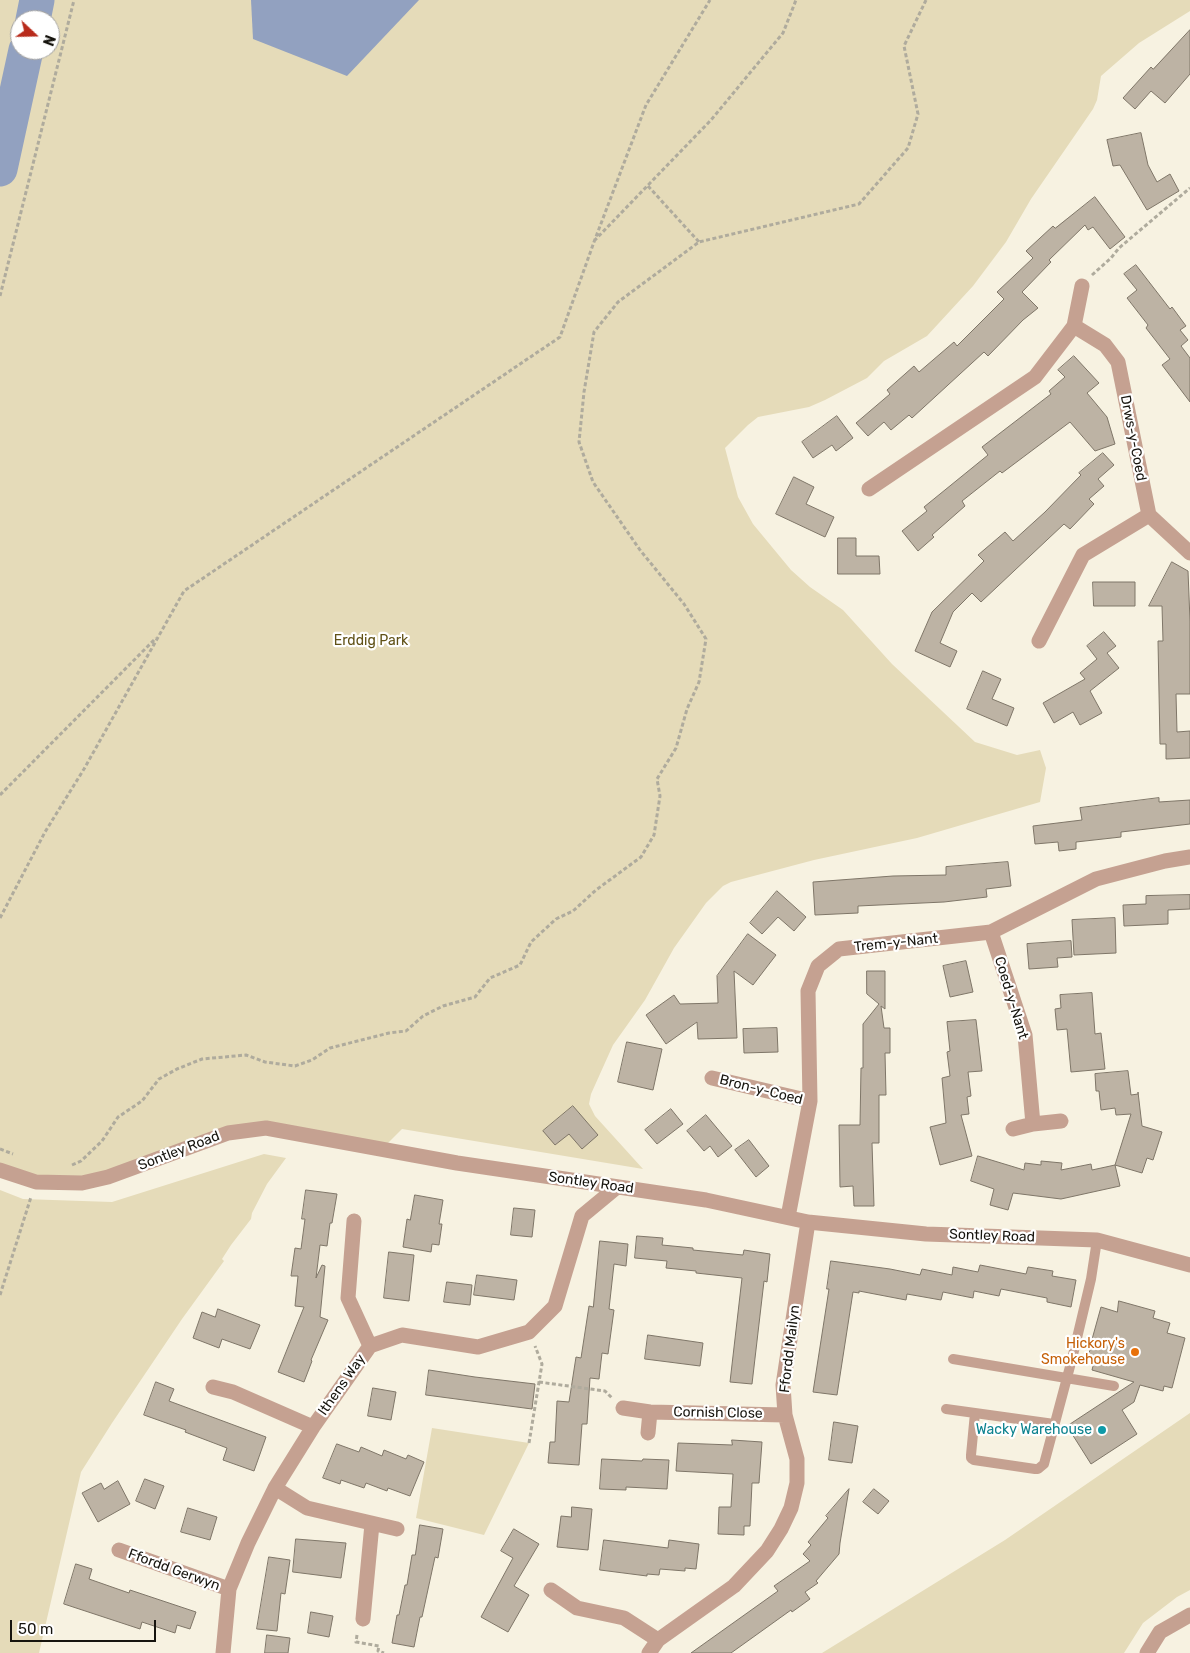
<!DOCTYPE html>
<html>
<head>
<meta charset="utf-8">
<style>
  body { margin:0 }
  #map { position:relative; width:1190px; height:1653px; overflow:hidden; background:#f7f2e1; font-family:Rubik,sans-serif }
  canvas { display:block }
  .north { position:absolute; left:10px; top:10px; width:50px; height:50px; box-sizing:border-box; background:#fff; border:1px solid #a2a19f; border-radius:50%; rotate:111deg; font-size:14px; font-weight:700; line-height:20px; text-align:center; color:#16140e }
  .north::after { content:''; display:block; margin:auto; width:18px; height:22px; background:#b82b1c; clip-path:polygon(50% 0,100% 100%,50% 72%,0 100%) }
  .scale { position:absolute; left:10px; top:1620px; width:146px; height:22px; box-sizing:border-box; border:2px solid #16140e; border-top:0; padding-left:6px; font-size:15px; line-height:18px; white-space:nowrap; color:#16140e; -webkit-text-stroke:4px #fff; paint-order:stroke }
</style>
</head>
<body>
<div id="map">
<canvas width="1190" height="1653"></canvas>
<div class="north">N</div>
<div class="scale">50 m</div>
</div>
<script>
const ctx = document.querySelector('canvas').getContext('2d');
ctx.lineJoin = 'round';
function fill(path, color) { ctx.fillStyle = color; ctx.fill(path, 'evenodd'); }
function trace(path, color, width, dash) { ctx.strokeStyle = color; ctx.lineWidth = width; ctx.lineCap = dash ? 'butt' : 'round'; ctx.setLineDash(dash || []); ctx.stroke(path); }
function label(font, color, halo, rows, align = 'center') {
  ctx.font = font + ' Rubik,sans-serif'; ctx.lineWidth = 4.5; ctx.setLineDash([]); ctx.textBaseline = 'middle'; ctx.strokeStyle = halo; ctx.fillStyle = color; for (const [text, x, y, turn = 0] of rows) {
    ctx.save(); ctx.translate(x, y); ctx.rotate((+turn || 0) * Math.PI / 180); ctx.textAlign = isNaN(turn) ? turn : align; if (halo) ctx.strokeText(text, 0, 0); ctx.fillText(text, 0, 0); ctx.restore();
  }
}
fill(new Path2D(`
  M0,0H1190V11L1139,43L1101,76L1097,100L1093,109L1031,199L1006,242L973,286L927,336L884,361L867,378L825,400L809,407L758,417L748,425L725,448L738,497L753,524L791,570L810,587L843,610L892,664L975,742L1017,755L1040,750L1046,768L1040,802L917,838L814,860L731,882L723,886L706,903L674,948L645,1000L613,1045L591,1094L589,1104L595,1116L643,1169L402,1129L381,1150L266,1128L82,1183L0,1170ZM20,20H50V50H20Z
  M264,1154L286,1158L267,1184L252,1213L251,1219L231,1245L222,1259L224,1261L182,1319L112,1423L81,1472L39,1653H0V1190L23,1199L112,1202Z
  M1190,1413V1590L1177,1597L1143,1623L1124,1653H822L1005,1540Z
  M432,1428L529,1443L484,1535L416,1518Z`), '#e5dbb9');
fill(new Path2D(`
  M251,0H419L347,76L253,39Z`), '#92a1c0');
trace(new Path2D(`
  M33,20L37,0
  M0,169L26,50`), '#92a1c0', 35);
const building = new Path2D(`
  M1190,30V74L1165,103L1151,91L1135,109L1123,98L1151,67L1153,69Z
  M1141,133L1148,165L1157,182L1170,174L1179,191L1147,210L1120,165L1113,166L1107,140Z
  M1095,197L1125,237L1110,249L1093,227L1088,230L1085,225L1049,260L1051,262L1022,292L1038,308L1023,320L988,356L984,352L912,418L909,415L891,430L884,422L868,436L856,423L890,394L887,390L914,366L919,372L954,342L957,346L1004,299L997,292L1033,258L1026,251L1053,226L1055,228Z
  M1136,265L1170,309L1172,307L1186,326L1180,330L1188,340L1181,346L1190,358V402L1162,365L1170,359L1146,328L1148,325L1127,298L1137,290L1124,274Z
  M1074,356L1099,383L1087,393L1107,417L1115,444L1095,451L1070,422L1002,473L1000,471L962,501L965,506L932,535L934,537L918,551L902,531L927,511L924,507L988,455L982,447L1051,394L1049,391L1065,377L1058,370Z
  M837,416L853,438L836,451L832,445L813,458L802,442Z
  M1103,453L1114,465L1098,479L1104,486L1089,499L1094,504L1070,529L1064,524L981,602L972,593L953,612L940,643L957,651L950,667L915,651L932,612L984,561L978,555L1005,532L1013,541L1045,512L1081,475L1079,473Z
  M794,477L814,487L806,504L834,517L825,537L776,514Z
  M838,538H856V556H879L880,574H838Z
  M1172,562L1188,571L1190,621V694H1176L1177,732L1190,731V758L1166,759V744H1160L1158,641H1163L1162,606H1149Z
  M1093,582H1135V606H1094Z
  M1104,632L1116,646L1107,653L1119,668L1090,691L1102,713L1080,725L1073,712L1054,723L1043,703L1085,679L1080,673L1097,659L1087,646Z
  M983,671L1001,679L992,699L1014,708L1007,726L967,709Z
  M1159,798V802L1190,800V824L1121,832V837L1076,842V849L1059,851L1058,842L1035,844L1033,826L1082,820L1080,808Z
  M1008,862L1011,886L986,889L987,897L944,902L858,906V913L815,915L813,882L893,876L946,875V867Z
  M777,891L806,917L794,931L778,917L762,934L750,923Z
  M1190,895V909L1168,910V924L1124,926L1123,905L1146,904V896Z
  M1115,918L1116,953L1074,955L1072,920Z
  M748,934L776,955L753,985L734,971L737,1038L698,1039L697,1022L666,1044L646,1015L674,995L680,1004L718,1003L717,976Z
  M1071,941L1072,957L1057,958L1058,967L1029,969L1027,944Z
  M966,961L973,992L950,997L943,966Z
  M867,971H885V1009L881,1006L884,1028H890V1053H885L886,1095H879V1143H872L874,1206H854L853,1186L840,1187L839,1125H860L861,1068H863V1024L879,1004L867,994Z
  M1092,993L1095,1034L1101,1033L1105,1069L1071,1072L1067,1029L1057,1030L1055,1009L1061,1008L1060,995Z
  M976,1020L982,1071L968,1072L971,1096L967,1097L969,1114L961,1115L972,1156L940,1165L930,1127L946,1123L942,1078L950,1076L947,1052L950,1051L947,1022Z
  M777,1028L778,1052L744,1053L743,1029Z
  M627,1042L662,1049L653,1090L618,1082Z
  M1128,1071L1131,1095L1138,1094V1092L1142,1126L1162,1132L1153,1160L1147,1158L1142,1173L1115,1165L1131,1114L1116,1115L1115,1108L1101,1110L1099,1091H1096L1095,1074Z
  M573,1106L598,1135L582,1149L569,1134L555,1145L543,1131Z
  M671,1109L683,1124L657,1144L645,1130Z
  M706,1115L732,1146L718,1157L710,1146L704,1151L687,1131Z
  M749,1140L769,1166L756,1177L735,1150Z
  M978,1156L1024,1170L1025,1163L1041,1165V1161L1062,1163L1061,1170L1091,1164L1092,1170L1115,1165L1120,1186L1061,1199L1013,1193L1008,1210L990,1205L994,1189L971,1181Z
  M306,1190L337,1194L332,1223H330L327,1246L320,1245L316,1278L322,1265L325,1266L320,1317L328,1320L311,1360L312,1361L304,1382L278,1372L304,1307L295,1306L298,1276H291L295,1248L301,1249L305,1219H302Z
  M415,1195L443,1200L439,1224H442L439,1245L432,1244L431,1252L403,1247L407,1219L410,1220Z
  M514,1208L535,1210L532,1237L511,1235Z
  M637,1236L663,1238L662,1245L693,1248V1250L743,1255L744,1250L770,1254L767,1282L764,1281L752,1384L730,1382L742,1278L696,1273V1271L666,1268L667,1261L635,1258Z
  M600,1241L628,1244L626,1266L614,1264L609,1309L614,1310L608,1354L602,1353L599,1379L590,1378L587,1424H582L579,1465L548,1463L550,1442H555L557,1401L569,1402L576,1357L581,1358L589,1306L593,1307Z
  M389,1252L414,1255L409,1301L384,1298Z
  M831,1261L890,1269L920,1275L922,1269L952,1275L953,1267L978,1272L980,1265L1026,1274L1028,1267L1053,1271L1052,1276L1076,1280L1071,1307L1047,1302V1298L1001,1289L999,1296L974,1291L973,1298L943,1292L941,1300L907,1294L906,1300L859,1291V1293L853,1292L837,1395L813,1392L829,1289H827Z
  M477,1275L517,1280L514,1300L474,1295Z
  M447,1282L472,1285L470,1305L444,1302Z
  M1119,1301L1155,1311L1153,1318L1170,1323L1167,1333L1185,1338L1172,1388L1164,1386L1163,1391L1140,1385L1134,1402L1122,1410L1137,1434L1091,1464L1067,1426L1134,1382L1092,1370L1094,1362L1087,1360L1092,1343H1091L1101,1307L1117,1312Z
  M218,1309L260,1325L250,1349L222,1339L219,1348L193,1338L202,1312L215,1317Z
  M648,1335L703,1343L700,1366L645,1359Z
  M429,1370L475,1377L535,1384L532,1409L426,1395Z
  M156,1382L174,1389L169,1401L266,1437L254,1471L223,1460L227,1448L185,1432L186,1430L144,1415Z
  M373,1388L396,1392L391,1420L368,1416Z
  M834,1422L858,1426L852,1463L829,1460Z
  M732,1440L762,1442L759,1483H752L750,1526H744V1535L718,1534L719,1507H731L733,1474L676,1471L678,1443L732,1445Z
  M337,1444L359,1452L361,1447L382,1456L384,1450L406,1459L408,1455L424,1462L410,1496L388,1488L387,1491L366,1483L364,1488L341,1480L340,1484L323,1478Z
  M602,1459L642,1461L643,1459L669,1460L667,1489L626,1487V1490L600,1489Z
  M145,1479L164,1486L155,1509L136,1501Z
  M118,1481L130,1504L98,1522L82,1493L101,1483L104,1489Z
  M849,1489L840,1543L839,1554L816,1581L818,1583L805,1592L810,1599L792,1612L791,1610L731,1653H691L778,1591L774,1586L810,1561L803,1554L811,1545L808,1542L828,1518L826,1516Z
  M874,1489L889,1501L878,1514L863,1502Z
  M572,1507L592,1509L588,1550L557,1547L561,1516L571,1517Z
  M188,1508L217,1517L210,1540L181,1532Z
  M420,1525L443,1529L438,1558L435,1557L422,1617H420L414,1647L392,1643L397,1615H399L405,1585H407L412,1555H415Z
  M514,1529L539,1544L514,1586L529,1595L508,1632L481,1617L513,1558L501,1551Z
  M296,1539L346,1543L341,1578L293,1572Z
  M604,1540L668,1548L669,1540L699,1544L696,1569L685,1568V1571L660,1569L659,1575L647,1574V1576L600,1570Z
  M269,1557L290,1560L285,1594L281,1593L277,1631L257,1629Z
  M76,1564L92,1569L89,1579L129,1593L130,1590L196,1612L190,1629L177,1625L175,1633L142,1622L140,1629L64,1604Z
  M311,1612L333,1616L329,1637L308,1633Z
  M267,1635L290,1638L288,1653H265Z`);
fill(building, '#bdb3a4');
trace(building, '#7f7668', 1);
trace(new Path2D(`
  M648,186L699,242
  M594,241L711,120L783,33L796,0
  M1092,275L1111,258L1119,248L1190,188
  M0,296L74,0
  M0,795L156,638
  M0,918L45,832L84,769L184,591L560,337L594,242L646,105L710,0
  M0,1149L13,1154
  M72,1165L81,1161L102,1141L118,1117L142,1101L159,1079L177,1069L202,1059L246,1055L265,1062L295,1066L312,1060L330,1048L389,1033L406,1031L423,1016L443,1006L475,997L490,978L520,965L531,942L556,919L573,911L596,890L641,857L654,835L660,796L657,779L676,748L687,709L699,682L706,639L684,604L640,550L593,482L579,442L584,392L594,332L618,302L699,242L859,204L908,148L918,114L904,46L926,0
  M0,1295L31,1197
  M539,1382L605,1391L612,1398
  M529,1443L542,1364L535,1346
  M357,1635L356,1642L379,1646L378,1651L384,1653`), '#afab9d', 3, [4, 2.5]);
trace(new Path2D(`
  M953,1359L1114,1386
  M946,1409L975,1413L971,1455V1458L974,1460L1035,1469H1038L1044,1464L1072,1359L1091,1279L1097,1240
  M975,1413L1054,1424`), '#c5a191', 10);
trace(new Path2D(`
  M1074,326L1082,286
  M869,489L1035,377L1074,326L1105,345L1118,362L1149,515L1190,553
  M1039,641L1083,555L1149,515
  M991,932L1025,1035L1033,1124L1061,1121
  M712,1078L810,1101
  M1013,1129L1033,1124
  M0,1170L36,1182L82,1183L108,1177L228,1133L266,1128L457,1163L706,1200L808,1222L926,1234L1097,1240L1190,1265
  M788,1217L810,1101L808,991L818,966L839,949L991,932L1096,879L1165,861L1190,857
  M354,1221L348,1298L370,1346
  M213,1387L233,1392L313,1427
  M623,1408L650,1412L785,1415
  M648,1433L650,1412
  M275,1488L307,1508L397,1529
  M119,1550L229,1589
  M551,1590L577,1608L624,1618L658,1640
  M363,1619L372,1524
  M223,1653L229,1589L248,1543L275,1488L313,1427L370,1346L402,1335L478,1347L529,1332L555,1306L582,1216L617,1187
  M649,1653L658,1640L734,1586L767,1551L781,1529L791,1508L797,1483V1459L785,1415L783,1385L808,1222
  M1147,1653L1160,1632L1190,1615`), '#c5a191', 15);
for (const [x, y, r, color] of [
  [1135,1352,5,"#e8710a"],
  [1102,1430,5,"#0f9aa8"]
]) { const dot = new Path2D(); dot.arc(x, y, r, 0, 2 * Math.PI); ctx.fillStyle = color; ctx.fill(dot); trace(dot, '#fff', 2); }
label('14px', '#16140e', '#fff', [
  ["Drws-y-Coed",1133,438,79],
  ["Trem-y-Nant",896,943,-6],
  ["Coed-y-Nant",1011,998,73],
  ["Bron-y-Coed",761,1090,14],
  ["Sontley Road",179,1151,-21],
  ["Sontley Road",591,1183,8],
  ["Sontley Road",992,1236,2],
  ["Ffordd Mailyn",790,1349,-83],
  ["Ithens Way",342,1385,-55],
  ["Cornish Close",718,1413,1],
  ["Ffordd Gerwyn",174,1570,20]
]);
label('14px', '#605116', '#fff', [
  ["Erddig Park",371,641]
]);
label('14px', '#c56008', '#fff', [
  ["Hickory's",1125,1344],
  ["Smokehouse",1125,1360]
], 'right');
label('14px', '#0d838f', '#fff', [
  ["Wacky Warehouse",1092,1430]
], 'right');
</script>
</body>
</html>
